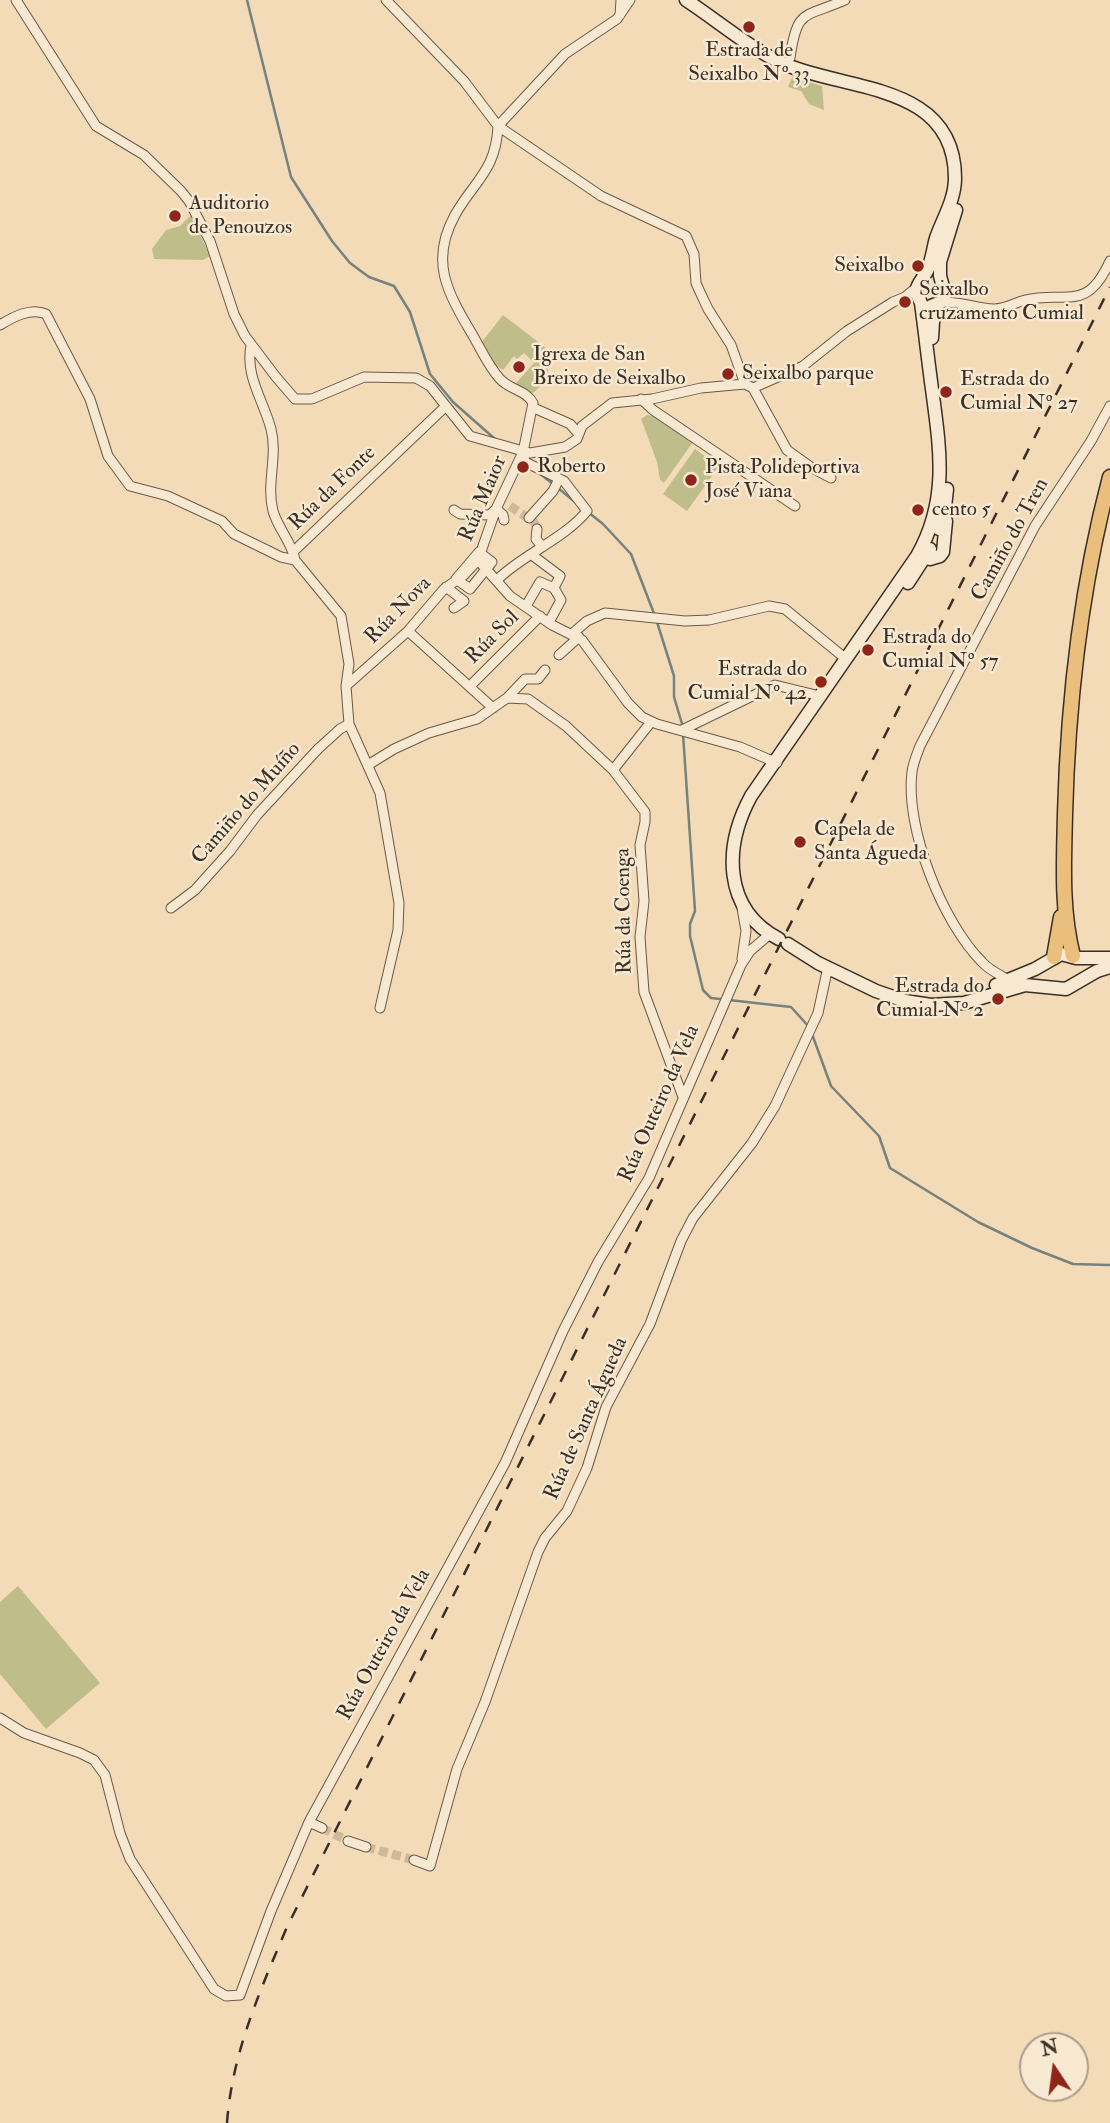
<!DOCTYPE html>
<html>
<head>
<meta charset="utf-8">
<style>
  body { margin:0 }
  #map { position:relative; width:1110px; height:2123px; overflow:hidden; background:#f3dbb8; font-family:"IM FELL Double Pica",serif }
  canvas { display:block }
  .north { position:absolute; left:1019px; top:2032px; width:70px; height:70px; box-sizing:border-box; background:#f7e8d1; border:2px solid #ab9e8d; border-radius:50%; rotate:347deg; font-size:19px; font-weight:700; line-height:28px; text-align:center; color:#392f26 }
  .north::after { content:''; display:block; margin:auto; width:24px; height:32px; background:#8f2418; clip-path:polygon(50% 0,100% 100%,50% 72%,0 100%) }
</style>
</head>
<body>
<div id="map">
<canvas width="1110" height="2123"></canvas>
<div class="north">N</div>
</div>
<script>
const ctx = document.querySelector('canvas').getContext('2d');
ctx.lineJoin = 'round';
function fill(path, color) { ctx.fillStyle = color; ctx.fill(path, 'evenodd'); }
function trace(path, color, width, dash) { ctx.strokeStyle = color; ctx.lineWidth = width; ctx.lineCap = dash ? 'butt' : 'round'; ctx.setLineDash(dash || []); ctx.stroke(path); }
function label(font, color, halo, rows, align = 'center') {
  ctx.font = font + ' "IM FELL Double Pica",serif'; ctx.lineWidth = 5; ctx.setLineDash([]); ctx.textBaseline = 'middle'; ctx.strokeStyle = halo; ctx.fillStyle = color; for (const [text, x, y, turn = 0] of rows) {
    ctx.save(); ctx.translate(x, y); ctx.rotate((+turn || 0) * Math.PI / 180); ctx.textAlign = isNaN(turn) ? turn : align; if (halo) ctx.strokeText(text, 0, 0); ctx.fillText(text, 0, 0); ctx.restore();
  }
}
fill(new Path2D(`
  M792,77L822,86L824,110L809,104L801,91L788,87Z
  M191,215L210,256L203,260L154,259L152,249L166,230L180,226Z
  M503,315L546,348L553,359L547,361C551,379 543,385 530,395L516,383L534,363L524,353L517,359L514,356L503,370L495,365L481,343Z
  M647,415L656,416L693,442L664,483L660,480L657,462L641,419Z
  M695,449L719,466L687,511L663,494Z
  M18,1586L100,1683L46,1729L0,1674V1602Z`), '#bfbe8b');
trace(new Path2D(`
  M247,0L291,177L332,241L350,263L369,277L394,286L410,312L430,374L453,402L495,439
  M539,473L553,484
  M558,488L575,502
  M588,512L603,524L631,554L655,616
  M657,622L674,676V697L683,727
  M683,734L695,911L690,924V936L703,990L711,998L791,1007L810,1028
  M812,1034L831,1086L879,1136L890,1168L978,1222L1032,1248L1073,1264L1110,1265`), '#75827d', 2.5);
trace(new Path2D(`
  M510,506L534,522L537,529
  M322,1828L348,1841
  M366,1847L414,1860`), '#ceb99b', 9, [9, 4.5]);
const street = new Path2D(`
  M16,0L96,126L144,155L181,191L189,201L210,241L234,314L245,336L276,377L295,399H312L364,377L416,378L430,386L470,436L530,453L565,447L577,439L582,426L612,403L652,399L701,388L745,384L753,388L803,366L847,331L893,302L905,297L916,288
  M386,0L464,81L498,126L601,196L686,236L694,254L696,283L700,292L708,309L731,345L745,384
  M620,15L621,0
  M790,58C797,8 804,18 845,0
  M498,126L565,54L617,19L630,0
  M941,302C959,301 975,308 994,309C1006,309 1014,303 1025,300C1066,290 1086,314 1110,261
  M0,325C13,317 31,307 46,314L90,399L108,456L130,486L168,496L222,521L234,534L281,557L295,560
  M251,345C245,377 263,399 271,429C278,456 266,484 273,511C278,529 292,542 295,560L341,616L349,664L346,686L349,724L380,793L399,903L398,930L380,1008
  M753,388L787,450L812,468L831,478
  M641,399L653,410L795,506
  M534,408L570,424L578,433
  M454,510L460,514L490,515L496,509L503,515L504,520
  M529,518L553,491L559,479
  M537,529L536,539L541,545
  M294,551L446,406
  M479,552L492,562L470,589L456,579Z
  M532,555L560,576L554,588L561,600L549,622
  M478,560L510,596L552,625L582,640L628,703L642,717L657,724L740,747L777,763
  M497,580C523,554 563,540 587,511L564,481L525,462L523,452
  M446,587L464,601L454,608
  M526,606L540,582L554,588
  M408,631L493,708
  M572,634L587,621L605,613L685,621L709,620L769,606L785,609L846,659
  M559,655L579,637
  M346,686L408,631L444,589L464,575L478,560L496,509L523,452L533,403C526,390 510,390 500,379C488,366 481,349 472,334C448,293 429,262 455,215C474,181 496,171 498,126
  M470,686L540,616
  M507,698L525,679H538L545,670
  M682,730L775,685L820,696
  M368,765L394,749L429,733L477,719L507,698L528,699L566,726L613,770L645,812V822L640,845L644,901L640,937L644,992L683,1097
  M613,770L651,722
  M171,908L195,890L230,851L257,815L318,749L340,729L349,724
  M742,908L746,931L742,959
  M1009,980C1000,975 989,970 982,962C942,922 905,828 912,772C913,763 917,754 920,746L1035,526L1091,441L1110,406
  M0,1718L24,1733L80,1753L94,1760L105,1775L120,1833L130,1859L214,1989L226,1996L240,1995L271,1911L309,1822L505,1463L563,1331L598,1262L649,1178L741,965L750,951L770,934
  M309,1822L322,1828
  M348,1841L366,1847
  M414,1860L430,1866L457,1769L485,1702L538,1552L545,1538L567,1511L587,1468L606,1407L650,1324L681,1241L693,1218L752,1143L775,1106L818,1013L828,967`);
const secondary = new Path2D(`
  M686,0C718,21 749,48 784,64C847,91 955,83 955,178C955,200 943,218 936,238C933,249 932,259 928,269C924,278 917,283 916,292L921,303C925,332 928,360 932,389C940,449 949,500 917,556L751,796C724,846 722,909 779,939
  M931,306L941,302L945,294L940,276V262L956,210
  M932,338L933,322L937,305
  M939,529L945,507L947,489
  M923,554L930,559L940,556L943,552L946,521
  M908,583L930,549
  M788,944L818,963L876,991L905,1001L931,1005L964,1003L1025,985L1066,989L1097,971L1110,967
  M996,985L1035,969L1061,954L1076,958H1110`);
const primary = new Path2D(`
  M1073,956C1061,909 1064,862 1065,814C1068,701 1081,586 1110,477
  M1054,957L1061,917`);
trace(street, '#685a4a', 11);
trace(secondary, '#392f26', 15);
trace(primary, '#392f26', 17);
trace(street, '#f7e8d1', 9);
trace(secondary, '#f7e8d1', 12);
trace(primary, '#eabe7c', 14);
trace(new Path2D(`
  M227,2123C232,2053 260,1991 287,1927L1110,287`), '#392f26', 2.5, [12, 12]);
for (const [x, y, r, color] of [
  [749,27,7,"#8f2418"],
  [175,216,7,"#8f2418"],
  [918,266,7,"#8f2418"],
  [905,302,7,"#8f2418"],
  [519,367,7,"#8f2418"],
  [728,374,7,"#8f2418"],
  [946,392,7,"#8f2418"],
  [523,467,7,"#8f2418"],
  [691,480,7,"#8f2418"],
  [918,510,7,"#8f2418"],
  [868,650,7,"#8f2418"],
  [821,682,7,"#8f2418"],
  [800,842,7,"#8f2418"],
  [998,999,7,"#8f2418"]
]) { const dot = new Path2D(); dot.arc(x, y, r, 0, 2 * Math.PI); ctx.fillStyle = color; ctx.fill(dot); trace(dot, '#f7e8d1', 2.5); }
label('21px', '#392f26', '#f7e8d1', [
  ["Estrada de",749,51,"center"],
  ["Seixalbo Nº 33",749,75,"center"],
  ["Auditorio",189,204],
  ["de Penouzos",189,228],
  ["Seixalbo",904,266,"right"],
  ["Seixalbo",919,290],
  ["cruzamento Cumial",919,314],
  ["Igrexa de San",533,355],
  ["Breixo de Seixalbo",533,379],
  ["Seixalbo parque",742,374],
  ["Estrada do",960,380],
  ["Cumial Nº 27",960,404],
  ["Roberto",537,467],
  ["Pista Polideportiva",705,468],
  ["José Viana",705,492],
  ["cento 5",932,510],
  ["Estrada do",882,638],
  ["Cumial Nº 57",882,662],
  ["Estrada do",807,670,"right"],
  ["Cumial Nº 42",807,694,"right"],
  ["Capela de",814,830],
  ["Santa Águeda",814,854],
  ["Estrada do",984,987,"right"],
  ["Cumial Nº 2",984,1011,"right"]
], 'left');
label('21px', '#392f26', '#f7e8d1', [
  ["Rúa da Fonte",333,489,-44],
  ["Rúa Maior",484,499,-67],
  ["Camiño do Tren",1011,540,-61],
  ["Rúa Nova",399,611,-46],
  ["Rúa Sol",493,638,-45],
  ["Camiño do Muíño",247,804,-49],
  ["Rúa da Coenga",625,911,-91],
  ["Rúa Outeiro da Vela",660,1104,-66],
  ["Rúa de Santa Águeda",587,1419,-66],
  ["Rúa Outeiro da Vela",385,1645,-61]
]);
</script>
</body>
</html>
